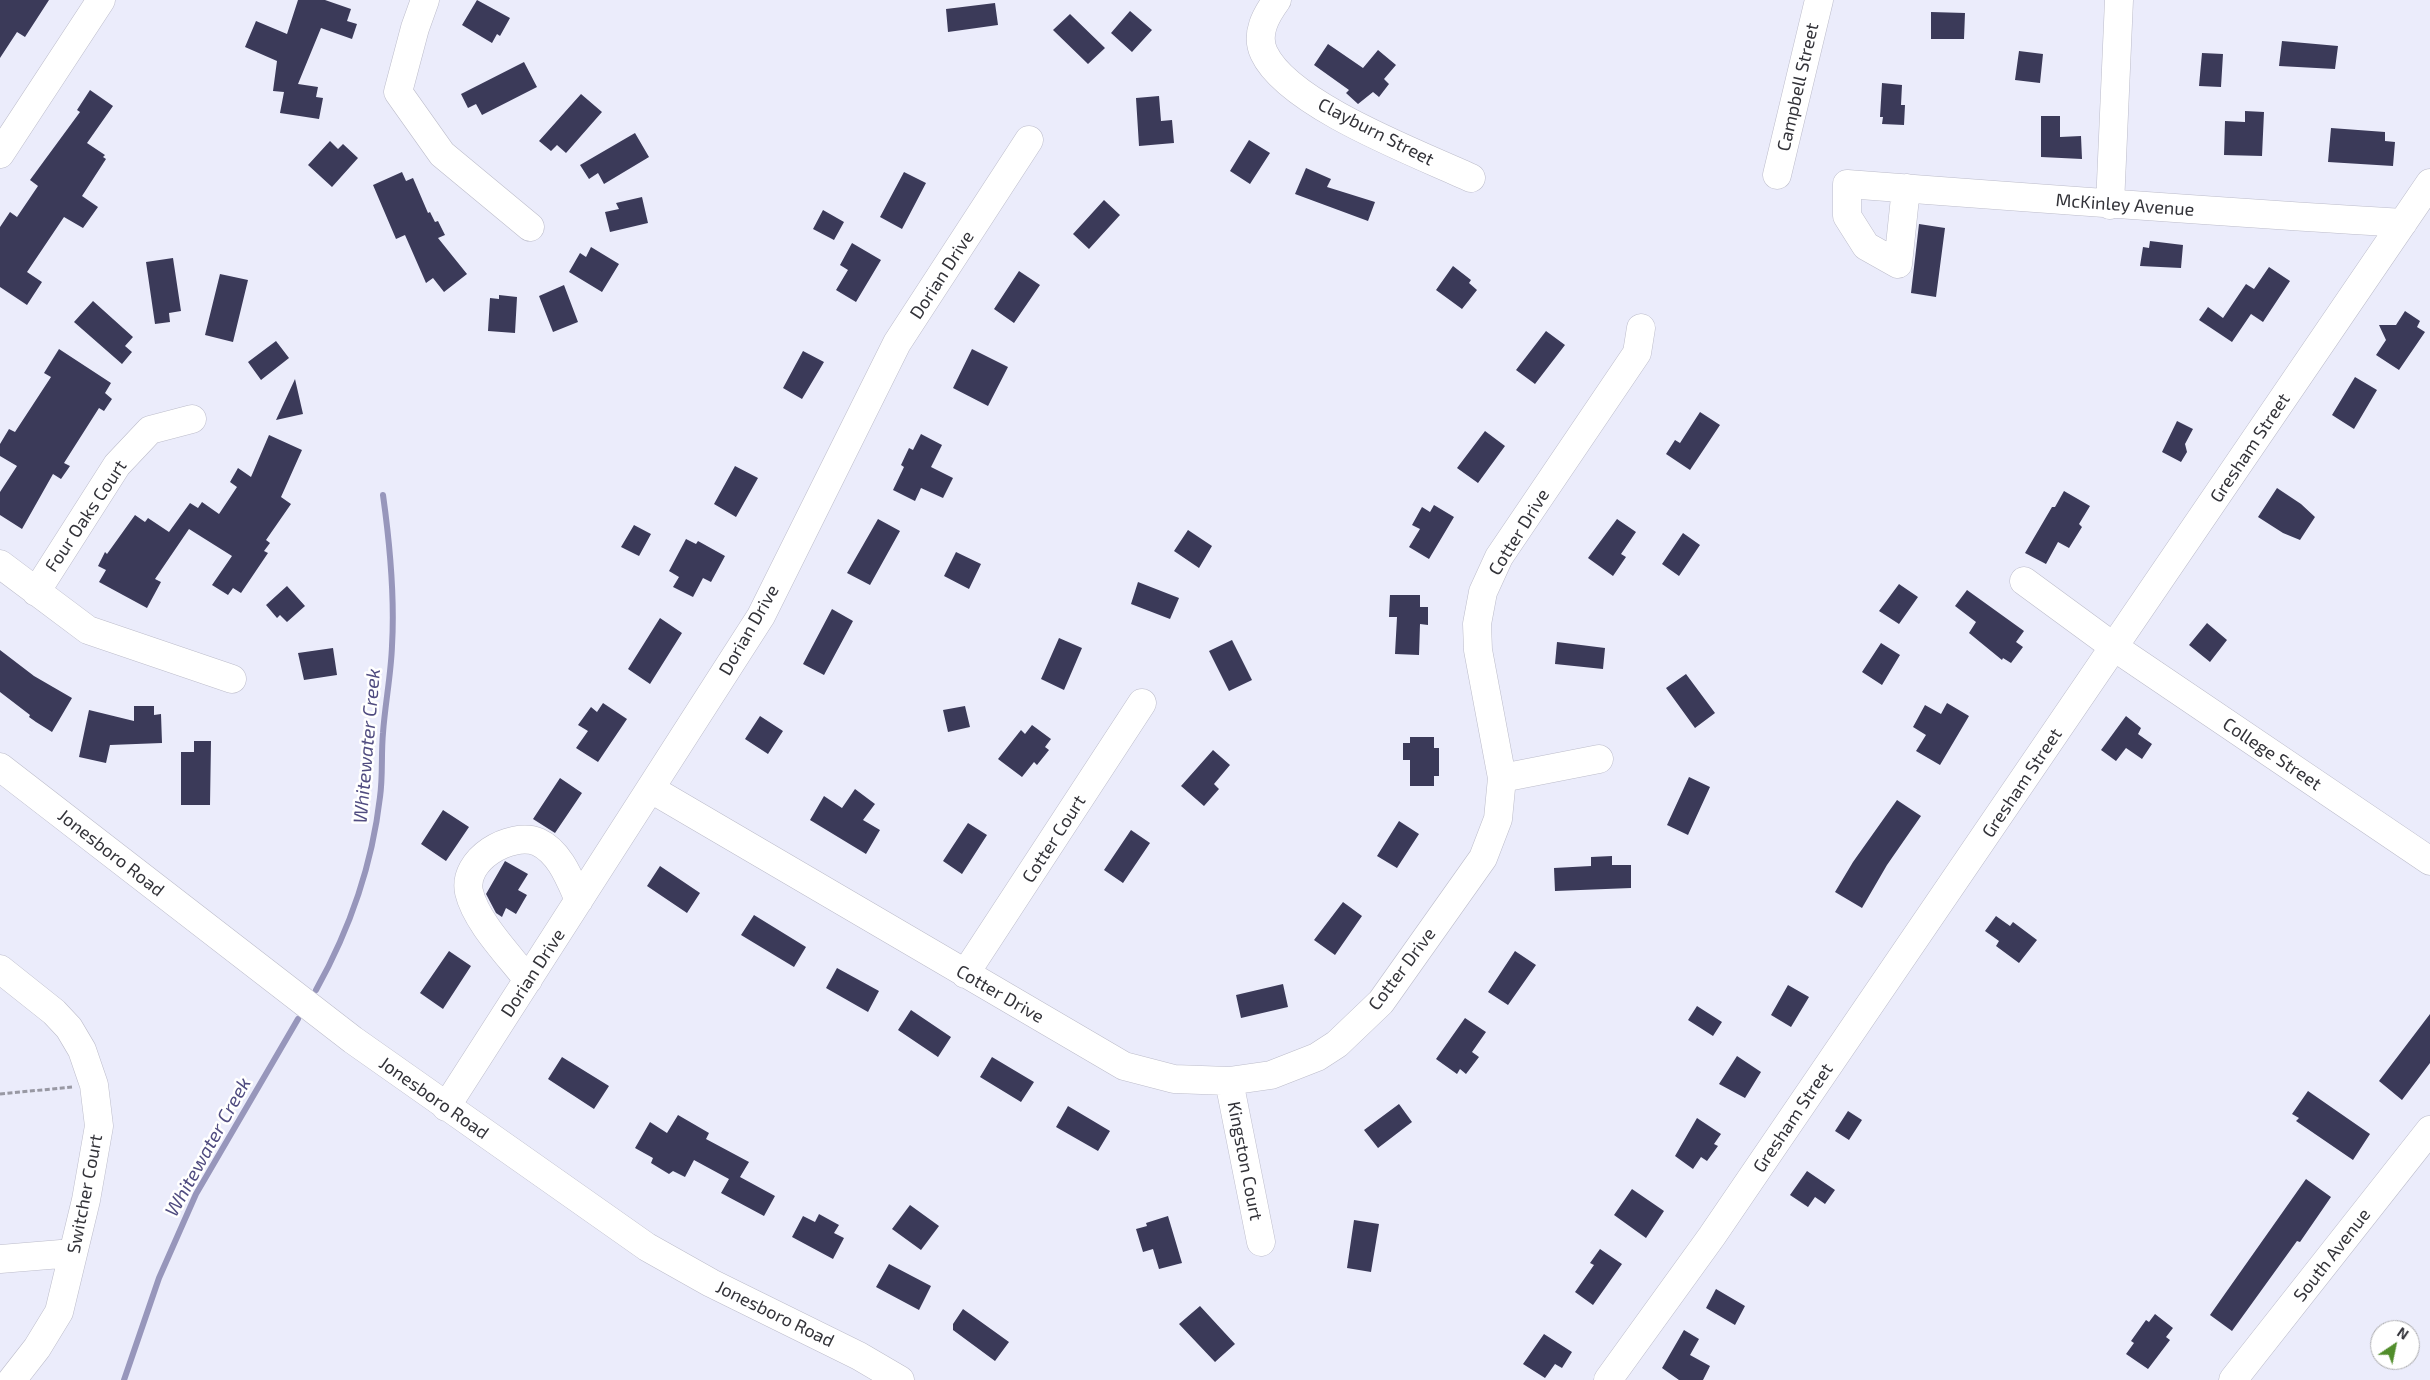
<!DOCTYPE html>
<html>
<head>
<meta charset="utf-8">
<style>
  body { margin:0 }
  #map { position:relative; width:2430px; height:1380px; overflow:hidden; background:#ebecfb; font-family:"Exo 2",sans-serif }
  canvas { display:block }
  .north { position:absolute; left:2370px; top:1320px; width:50px; height:50px; box-sizing:border-box; background:#fff; border:1px solid #adadb0; border-radius:50%; rotate:34deg; font-size:14px; font-weight:700; line-height:20px; text-align:center; color:#333339 }
  .north::after { content:''; display:block; margin:auto; width:18px; height:22px; background:#518d2b; clip-path:polygon(50% 0,100% 100%,50% 72%,0 100%) }
</style>
</head>
<body>
<div id="map">
<canvas width="2430" height="1380"></canvas>
<div class="north">N</div>
</div>
<script>
const ctx = document.querySelector('canvas').getContext('2d');
ctx.lineJoin = 'round';
function trace(path, color, width, dash) { ctx.strokeStyle = color; ctx.lineWidth = width; ctx.lineCap = dash ? 'butt' : 'round'; ctx.setLineDash(dash || []); ctx.stroke(path); }
function fill(path, color) { ctx.fillStyle = color; ctx.fill(path, 'evenodd'); }
function label(font, color, halo, rows, align = 'center') {
  ctx.font = font + ' "Exo 2",sans-serif'; ctx.lineWidth = 5; ctx.setLineDash([]); ctx.textBaseline = 'middle'; ctx.strokeStyle = halo; ctx.fillStyle = color; for (const [text, x, y, turn = 0] of rows) {
    ctx.save(); ctx.translate(x, y); ctx.rotate((+turn || 0) * Math.PI / 180); ctx.textAlign = isNaN(turn) ? turn : align; if (halo) ctx.strokeText(text, 0, 0); ctx.fillText(text, 0, 0); ctx.restore();
  }
}
trace(new Path2D(`
  M316,990C350,929 372,866 380,797C383,776 381,754 383,733C385,704 391,675 392,646C395,595 390,545 383,495
  M124,1380L159,1278L196,1194L298,1019`), '#9796bb', 6);
fill(new Path2D(`
  M0,0H49L25,37L17,32L0,58Z
  M298,0H325L351,9L347,21L357,24L352,39L321,28L298,84L318,87L316,97L323,98L319,119L280,113L284,92L273,91L277,61L245,47L256,21L287,34Z
  M477,0L510,18L500,36L497,34L492,43L462,25Z
  M995,3L998,25L948,32L946,9Z
  M1130,11L1152,30L1132,52L1111,33Z
  M1931,12L1965,13L1964,39H1931Z
  M1070,14L1105,48L1088,64L1053,30Z
  M2282,41L2338,46L2335,69L2279,66Z
  M1328,44L1363,68L1378,50L1396,65L1384,79L1389,84L1379,97L1373,92L1358,104L1346,93L1349,90L1314,65Z
  M2019,51L2043,54L2040,83L2015,80Z
  M2202,53L2223,54L2221,87L2199,86Z
  M524,62L537,87L482,115L476,104L468,108L461,94Z
  M1882,83L1902,85L1901,105H1905L1904,125L1882,124L1883,117H1880Z
  M90,90L113,106L87,143L105,155L103,157L106,159L82,196L98,207L83,228L64,217L27,272L42,282L27,305L0,287V227L10,212L17,217L38,186L30,180L80,112L77,110Z
  M581,94L602,112L566,153L557,145L551,151L539,141Z
  M1159,96L1161,121L1172,120L1174,143L1139,146L1136,98Z
  M2245,111L2264,112L2262,156L2224,155L2225,121L2245,122Z
  M2041,116H2060V137L2081,136L2082,159L2041,157Z
  M2331,128L2385,132V141L2395,142L2393,166L2328,162Z
  M635,133L649,157L604,184L598,173L589,179L580,165Z
  M1249,140L1270,153L1250,184L1230,171Z
  M330,141L338,149L343,144L358,158L332,187L308,165Z
  M1306,168L1331,179L1327,187L1375,202L1368,221L1295,194Z
  M402,172L406,181L413,178L428,213L430,212L435,222L438,221L445,235L438,238L467,274L444,292L433,278L426,283L405,235L396,239L373,185Z
  M904,172L926,183L902,229L880,217Z
  M642,197L648,223L610,232L605,212L619,209L616,203Z
  M1104,200L1120,215L1089,249L1073,234Z
  M823,210L844,222L834,240L813,229Z
  M1919,224L1945,228L1936,297L1911,293Z
  M2150,241L2183,245L2181,268L2140,266L2143,247L2149,248Z
  M852,243L881,260L856,302L836,290L848,270L840,265Z
  M591,247L619,264L602,292L569,272L580,253L586,257Z
  M173,258L181,311L169,313L170,322L155,324L146,262Z
  M1453,266L1471,280L1469,283L1477,290L1462,309L1436,290Z
  M2269,267L2290,281L2263,322L2251,314L2232,342L2199,320L2208,307L2223,318L2246,284L2254,289Z
  M1019,271L1040,285L1014,323L994,309Z
  M220,274L248,280L233,342L205,335Z
  M564,285L578,322L553,332L539,296Z
  M499,295L517,297L515,333L488,331L490,298L499,299Z
  M93,301L133,337L125,346L132,352L122,364L74,322Z
  M2405,311L2420,321L2417,327L2425,332L2399,370L2376,355L2386,340L2379,325H2396Z
  M1546,331L1565,345L1535,384L1516,370Z
  M276,341L289,358L261,380L248,362Z
  M59,349L111,383L105,393L112,399L104,411L99,408L64,463L70,466L61,479L53,474L22,529L0,515V492L17,466L0,456V444L9,429L15,432L51,377L44,373Z
  M972,349L1008,367L988,406L953,388Z
  M803,351L824,362L802,399L783,388Z
  M2355,377L2377,390L2354,429L2332,415Z
  M295,379L303,414L276,420Z
  M1700,412L1720,425L1690,470L1666,454L1675,440L1680,443Z
  M2177,421L2193,429L2185,444L2187,452L2181,462L2162,452Z
  M1485,431L1505,446L1478,483L1457,468Z
  M921,434L942,445L931,467L953,478L943,498L921,488L915,501L893,490L904,467L901,465L909,448L913,450Z
  M269,435L302,450L281,497L291,504L266,540L270,543L264,551L268,553L241,593L233,588L228,595L212,585L232,556L189,529L155,579L161,582L147,608L99,582L106,570L98,566L105,552L107,554L135,515L145,522L148,518L169,532L190,503L198,508L202,502L219,514L237,487L230,482L238,468L251,477Z
  M735,466L758,478L736,517L714,504Z
  M2277,488L2301,504L2315,517L2300,540L2283,533L2258,517Z
  M2064,491L2090,506L2079,524L2082,527L2069,548L2058,542L2046,564L2025,553L2052,507H2055Z
  M1434,505L1454,517L1429,559L1409,547L1420,529L1412,525L1422,507L1430,512Z
  M878,519L900,531L870,585L847,573Z
  M1617,519L1636,532L1621,554L1626,557L1613,576L1588,558Z
  M634,525L651,534L639,556L621,547Z
  M1188,530L1212,546L1199,568L1174,551Z
  M1683,533L1700,545L1679,576L1662,564Z
  M686,539L696,544L698,541L725,556L711,582L703,578L693,597L673,587L679,577L669,571Z
  M956,552L981,564L969,589L944,576Z
  M1138,582L1179,598L1170,619L1131,604Z
  M1899,584L1918,597L1899,624L1879,611Z
  M287,586L305,606L287,622L280,615L277,618L266,605Z
  M1967,590L2024,631L2016,642L2023,647L2011,663L2003,658L2002,660L1969,633L1976,622L1955,606Z
  M1390,595H1420V607H1428V625L1420,624L1419,655L1395,654L1397,617H1389Z
  M832,609L853,621L824,675L803,664Z
  M660,618L682,633L650,684L628,669Z
  M2207,623L2227,640L2210,662L2189,645Z
  M1059,638L1082,648L1064,690L1041,679Z
  M1232,640L1252,680L1229,691L1209,651Z
  M1557,642L1605,648L1603,669L1555,664Z
  M1881,643L1900,655L1882,685L1862,672Z
  M333,648L337,675L304,680L298,653Z
  M0,650L34,676L72,698L52,732L36,722L29,717L30,715L0,692Z
  M1686,674L1715,713L1695,728L1666,688Z
  M603,703L627,719L598,762L576,748L588,731L578,725L591,707L597,712Z
  M1947,703L1969,716L1940,765L1916,751L1926,735L1913,727L1925,705L1941,714Z
  M134,706H154V715L161,714L162,743L110,745L106,763L79,757L89,710L134,721Z
  M965,706L970,727L948,732L943,710Z
  M760,716L783,731L768,754L745,739Z
  M2126,716L2141,728L2138,734L2152,744L2142,759L2126,748L2116,761L2101,750Z
  M1032,725L1051,739L1045,747L1049,750L1037,765L1034,762L1022,777L998,759L1021,730L1025,734Z
  M1410,737H1434V748H1439V776H1434V786H1410V760H1403V743H1410Z
  M194,741H211L210,805H181V752H194Z
  M1213,750L1230,765L1214,784L1219,789L1204,806L1181,786Z
  M1689,777L1710,787L1688,835L1667,825Z
  M560,778L582,793L555,833L533,819Z
  M855,789L875,804L863,820L880,830L866,854L810,820L824,796L842,808Z
  M1897,800L1921,816L1887,865L1862,908L1835,892L1853,862Z
  M443,810L469,827L446,861L421,844Z
  M1399,821L1419,834L1397,868L1377,856Z
  M968,823L987,835L962,874L943,861Z
  M1131,830L1150,843L1123,883L1104,870Z
  M1612,856V865H1631V888L1555,891L1554,868L1591,866V857Z
  M505,861L528,874L518,890L527,895L516,914L506,908L502,917L496,913L486,894Z
  M660,866L700,893L687,913L647,886Z
  M1343,902L1362,916L1335,955L1314,940Z
  M754,915L806,947L794,967L741,935Z
  M1996,916L2010,926L2013,922L2037,940L2019,963L1996,946L1999,941L1985,931Z
  M449,951L471,966L443,1009L420,993Z
  M1515,951L1536,965L1508,1005L1488,992Z
  M837,968L879,991L868,1012L826,988Z
  M1283,984L1288,1007L1241,1018L1236,995Z
  M1788,985L1809,997L1791,1027L1771,1015Z
  M1697,1006L1722,1022L1713,1036L1688,1020Z
  M911,1010L951,1037L938,1057L898,1030Z
  M2430,1014V1063L2402,1100L2379,1081Z
  M1465,1018L1486,1032L1472,1052L1479,1057L1466,1074L1460,1069L1457,1074L1436,1059Z
  M1737,1056L1761,1072L1745,1098L1719,1084Z
  M562,1057L609,1086L594,1109L548,1079Z
  M992,1057L1034,1082L1021,1102L980,1077Z
  M2308,1091L2370,1134L2353,1160L2296,1121L2299,1118L2292,1114Z
  M1399,1104L1412,1122L1378,1148L1364,1130Z
  M1068,1106L1110,1131L1098,1151L1056,1127Z
  M1848,1111L1862,1120L1849,1140L1835,1131Z
  M678,1115L709,1133L706,1139L749,1162L740,1177L775,1196L764,1216L721,1193L729,1179L694,1160L685,1177L673,1171L669,1174L651,1163L653,1158L635,1148L650,1122L667,1133Z
  M1697,1118L1721,1134L1714,1144L1718,1146L1707,1161L1701,1157L1693,1169L1675,1156Z
  M1807,1171L1835,1190L1825,1204L1815,1197L1808,1207L1790,1195Z
  M2306,1179L2331,1197L2300,1242L2297,1241L2232,1331L2210,1315Z
  M1632,1189L1664,1211L1646,1238L1614,1215Z
  M910,1205L939,1226L921,1250L892,1229Z
  M819,1214L839,1225L834,1233L844,1238L833,1259L792,1237L803,1216L815,1222Z
  M1168,1216L1182,1263L1159,1269L1153,1249L1143,1252L1136,1229L1147,1226L1146,1223Z
  M1354,1220L1379,1224L1371,1272L1347,1268Z
  M1600,1249L1622,1264L1593,1305L1575,1292L1594,1265L1590,1263Z
  M889,1264L931,1286L919,1310L876,1287Z
  M1716,1289L1745,1306L1735,1325L1706,1308Z
  M1200,1306L1235,1344L1215,1362L1179,1324Z
  M963,1309L1009,1342L995,1361L953,1330V1324Z
  M2155,1314L2173,1328L2166,1337L2170,1340L2148,1369L2126,1354L2134,1343L2131,1341L2146,1320L2149,1322Z
  M1684,1330L1699,1339L1690,1355L1710,1366L1703,1380H1679L1662,1368Z
  M1544,1334L1572,1352L1562,1368L1555,1364L1545,1378L1523,1364Z`), '#3b3a59');
const minor = new Path2D(`
  M425,0L415,28L398,92L442,154L530,227
  M1277,0C1266,15 1255,34 1264,53C1288,105 1419,154 1471,178
  M0,154L101,0
  M1777,175L1819,0
  M1906,188L1898,264L1866,246L1847,216V184C2032,198 2217,212 2403,223
  M2110,205L2119,0
  M0,564L88,630L232,679
  M2024,581L2114,647L2430,861
  M36,592L117,465L150,430L192,419
  M0,767L353,1040L647,1247L711,1283L859,1356L900,1380
  M1502,778L1599,759
  M651,789L1124,1066L1174,1079L1229,1081L1271,1075L1317,1057L1337,1044L1381,1002L1483,858L1498,819L1502,778L1478,650L1477,624L1483,592L1499,557L1637,353L1641,328
  M0,969L54,1012L69,1028L82,1050L94,1085L99,1126L86,1200L59,1312L37,1348L12,1380
  M965,974L1142,703
  M528,980C509,955 476,922 469,892C462,860 510,831 538,842C560,852 570,880 579,900
  M1229,1081L1261,1242
  M446,1107L761,616L897,343L1029,140
  M0,1259L73,1253
  M1608,1380L1712,1236L2430,183
  M2233,1380L2430,1130`);
trace(minor, '#bcbcca', 29);
trace(new Path2D(`
  M0,1094L72,1087`), '#9898a3', 3, [5, 2.5]);
trace(minor, '#fff', 28);
label('18px', '#333339', '#fff', [
  ["Campbell Street",1798,87,-77],
  ["Clayburn Street",1376,132,27],
  ["McKinley Avenue",2125,205,4],
  ["Dorian Drive",942,275,-57],
  ["Gresham Street",2250,448,-56],
  ["Four Oaks Court",86,516,-56],
  ["Cotter Drive",1519,532,-58],
  ["Dorian Drive",749,630,-60],
  ["College Street",2272,754,34],
  ["Gresham Street",2022,783,-56],
  ["Cotter Court",1054,839,-57],
  ["Jonesboro Road",111,853,38],
  ["Cotter Drive",1402,969,-53],
  ["Dorian Drive",533,973,-57],
  ["Cotter Drive",1000,994,30],
  ["Jonesboro Road",434,1098,35],
  ["Gresham Street",1793,1118,-56],
  ["Kingston Court",1245,1161,79],
  ["Switcher Court",85,1194,-79],
  ["South Avenue",2332,1255,-52],
  ["Jonesboro Road",775,1314,26]
]);
label('italic 19px', '#504c80', '#fff', [
  ["Whitewater Creek",367,746,-85],
  ["Whitewater Creek",208,1147,-61]
]);
</script>
</body>
</html>
